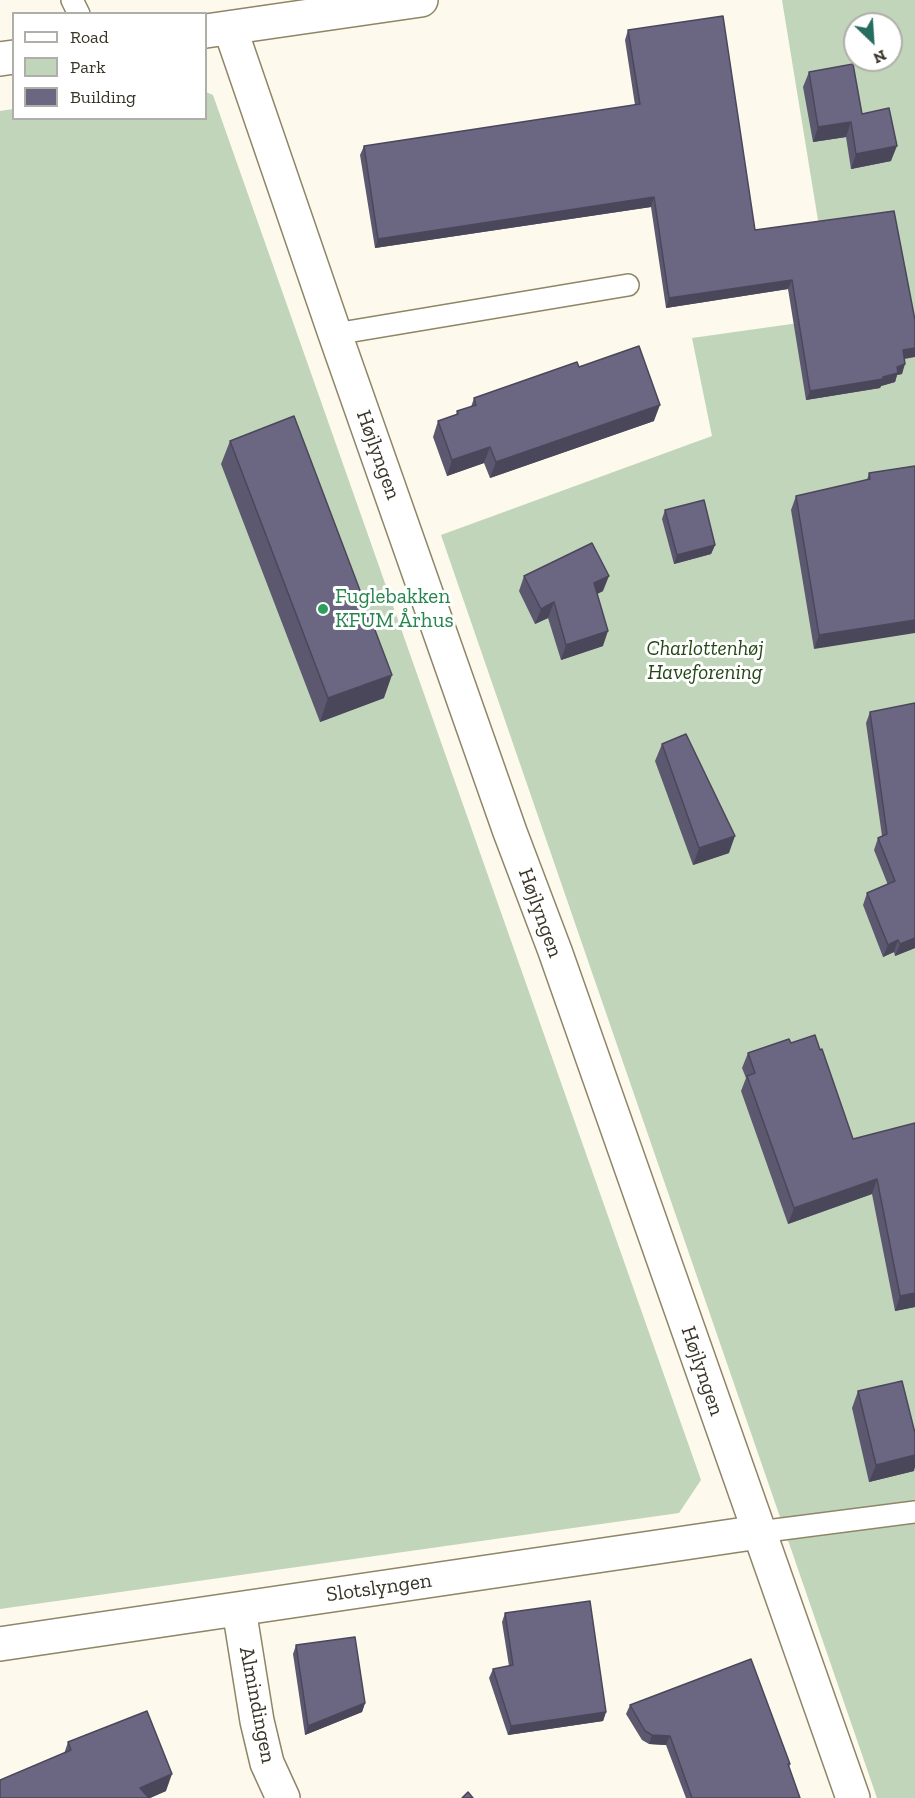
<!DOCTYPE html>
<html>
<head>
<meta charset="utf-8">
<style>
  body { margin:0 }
  #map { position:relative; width:915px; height:1798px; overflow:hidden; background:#fdf9ec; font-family:"Zilla Slab",serif }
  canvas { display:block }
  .legend { position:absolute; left:12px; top:12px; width:195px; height:108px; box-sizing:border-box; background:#fff; border:2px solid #afaea9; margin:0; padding:8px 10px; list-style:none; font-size:18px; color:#383427 }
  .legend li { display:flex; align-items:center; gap:12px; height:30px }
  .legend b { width:30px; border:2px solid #afaea9 }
  .north { position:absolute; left:843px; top:12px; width:60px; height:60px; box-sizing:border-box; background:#fff; border:2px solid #afaea9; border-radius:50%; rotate:155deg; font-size:16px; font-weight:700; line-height:24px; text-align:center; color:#383427 }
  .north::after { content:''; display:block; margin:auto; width:21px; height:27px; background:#266c5f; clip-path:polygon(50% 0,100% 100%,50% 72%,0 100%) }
</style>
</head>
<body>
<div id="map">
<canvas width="915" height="1798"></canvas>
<ul class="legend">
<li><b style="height:8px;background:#fff"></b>Road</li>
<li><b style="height:16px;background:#c1d5ba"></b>Park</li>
<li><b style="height:16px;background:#6b6682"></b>Building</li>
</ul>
<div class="north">N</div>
</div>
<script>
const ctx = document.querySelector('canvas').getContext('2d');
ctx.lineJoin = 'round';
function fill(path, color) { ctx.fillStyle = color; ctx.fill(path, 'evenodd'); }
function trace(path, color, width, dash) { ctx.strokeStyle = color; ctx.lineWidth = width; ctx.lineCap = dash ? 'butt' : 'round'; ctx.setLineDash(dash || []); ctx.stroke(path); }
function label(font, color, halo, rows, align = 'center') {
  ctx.font = font + ' "Zilla Slab",serif'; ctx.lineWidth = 6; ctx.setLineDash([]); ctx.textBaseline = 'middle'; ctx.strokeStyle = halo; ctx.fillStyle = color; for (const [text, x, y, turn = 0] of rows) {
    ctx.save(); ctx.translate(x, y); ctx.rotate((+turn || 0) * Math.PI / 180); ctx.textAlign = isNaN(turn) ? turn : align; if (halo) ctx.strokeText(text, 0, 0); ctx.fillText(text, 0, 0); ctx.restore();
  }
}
fill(new Path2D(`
  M782,0H915V1798H877L441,535L712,436L692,338L834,318ZM855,24H891V60H855Z
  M206,92L213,95L701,1480L679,1513L0,1609V111L13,109L14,118H206Z`), '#c1d5ba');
const lane = new Path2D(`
  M72,0L79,14
  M335,334L628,285
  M759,1532L915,1512`);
const street = new Path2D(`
  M230,28L335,334L510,832L555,951L853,1798
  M206,31L421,0
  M0,59L14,57
  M239,1609L257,1721L267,1763L283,1798
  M0,1644L759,1532`);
trace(lane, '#8f8567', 24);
trace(street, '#8f8567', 36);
trace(lane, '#fff', 21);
trace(street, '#fff', 33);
fill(new Path2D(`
  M628,30L755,230L904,359L902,374L897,375L895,382L881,386L880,388L806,400L788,289L666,308L651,207L375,248L360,155L364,146L635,105L625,40Z
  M809,72L862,114L891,161L851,169L846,137L813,142L803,87Z
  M579,367L654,421L490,478L484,463L447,476L433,437L438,421L456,415L457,411L471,407L474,398Z
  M230,441L384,698L320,722L221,464Z
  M915,466L814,649L791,510L796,496L867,480L869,473Z
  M665,510L715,545L711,554L674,564L662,519Z
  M524,576L603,591L597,594L603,646L561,660L548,618L535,624L519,591Z
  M870,712L915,948L895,956L894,952L883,957L863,905L867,893L888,885L874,850L878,838L882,836L866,723Z
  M662,744L729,853L693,865L655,761Z
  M791,1043L820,1050L853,1139L915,1123V1307L895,1311L872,1194L788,1224L741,1091L746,1078L742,1068L748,1053Z
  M858,1391L914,1471L869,1482L852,1408Z
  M505,1613L606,1712L603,1721L508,1735L489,1678L493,1669L509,1666L502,1622Z
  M296,1645L365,1703L362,1712L305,1735L293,1654Z
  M630,1705L790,1764L789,1767L800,1798H686L666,1745L649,1744L642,1740L626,1714Z
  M68,1742L166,1791L150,1798H0L64,1754Z`), '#5c5870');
fill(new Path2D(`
  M851,122L846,137L813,142L818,127Z
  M897,146L891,161L851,169L856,154Z
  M654,197L651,207L375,248L378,239Z
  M792,280L788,289L666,308L669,298Z
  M915,348V357L899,360L903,350Z
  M905,364L902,374L897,375L895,382L881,386L880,388L806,400L810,391L883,377L897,367Z
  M660,405L654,421L490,478L496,462Z
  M490,447L484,463L447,476L452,460Z
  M715,545L711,554L674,564L677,555Z
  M609,576L603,591L589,598L594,583Z
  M554,602L548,618L535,624L541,609Z
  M915,620V633L814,649L819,635Z
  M608,631L603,646L561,660L566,645Z
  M392,675L384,698L320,722L328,698Z
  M735,836L729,853L693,865L699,848Z
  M915,938V948L895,956L900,944Z
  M898,940L894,952L883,957L888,945Z
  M877,1179L872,1194L788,1224L794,1208Z
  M915,1293V1307L895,1311L900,1296Z
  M915,1455V1467L914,1471L869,1482L876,1465Z
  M365,1703L362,1712L305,1735L308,1726Z
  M606,1712L603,1721L508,1735L511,1726Z
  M652,1735L670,1736L666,1745L649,1744Z
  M172,1774L166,1791L150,1798H136L140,1788Z`), '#4b475b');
const building = new Path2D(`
  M723,16L755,230L894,211L915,320V348L903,350L905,364L897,367L898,373L883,377V379L810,391L792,280L669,298L654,197L378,239L364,146L640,104L628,30Z
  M853,64L862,114L889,108L897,146L856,154L851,122L818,127L809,72Z
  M639,346L660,405L496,462L490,447L452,460L438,421L458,414L457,411L476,405L474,398L577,362L579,367Z
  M294,416L392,675L328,698L230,441Z
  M915,466V620L819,635L796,496L870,479L869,473Z
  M704,500L715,545L677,555L665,510Z
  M592,543L609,576L594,583L608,631L566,645L554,602L541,609L524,576Z
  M915,703V938L900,944L898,940L888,945L867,893L895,881L878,838L887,834L870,712Z
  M686,734L735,836L699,848L662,744Z
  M815,1035L820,1050L822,1049L853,1139L915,1123V1293L900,1296L877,1179L794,1208L747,1076L755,1073L748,1053L789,1039L791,1043Z
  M902,1381L915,1433V1455L876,1465L858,1391Z
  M590,1601L606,1712L511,1726L493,1669L513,1665L505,1613Z
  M355,1637L365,1703L308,1726L296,1645Z
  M751,1659L790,1764H788L800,1798H692L670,1736L652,1735L645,1731L630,1705Z
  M147,1711L172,1774L140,1788L149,1798H0V1780L71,1750L68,1742Z
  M468,1792L473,1798H462Z`);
fill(building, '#6b6682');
trace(building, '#4b475b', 1.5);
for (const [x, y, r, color] of [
  [323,609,6,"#2e9e5b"]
]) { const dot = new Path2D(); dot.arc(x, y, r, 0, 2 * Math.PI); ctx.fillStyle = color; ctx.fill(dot); trace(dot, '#fff', 2); }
label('21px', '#383427', '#fff', [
  ["Højlyngen",378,455,70],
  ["Højlyngen",540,913,70],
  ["Højlyngen",702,1371,71],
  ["Slotslyngen",379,1588,-8],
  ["Almindingen",257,1705,79]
]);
label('21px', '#27864d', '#fff', [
  ["Fuglebakken",335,597],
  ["KFUM Århus",335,621]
], 'left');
label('italic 21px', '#244715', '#fff', [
  ["Charlottenhøj",705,649],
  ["Haveforening",705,673]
]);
</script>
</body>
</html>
